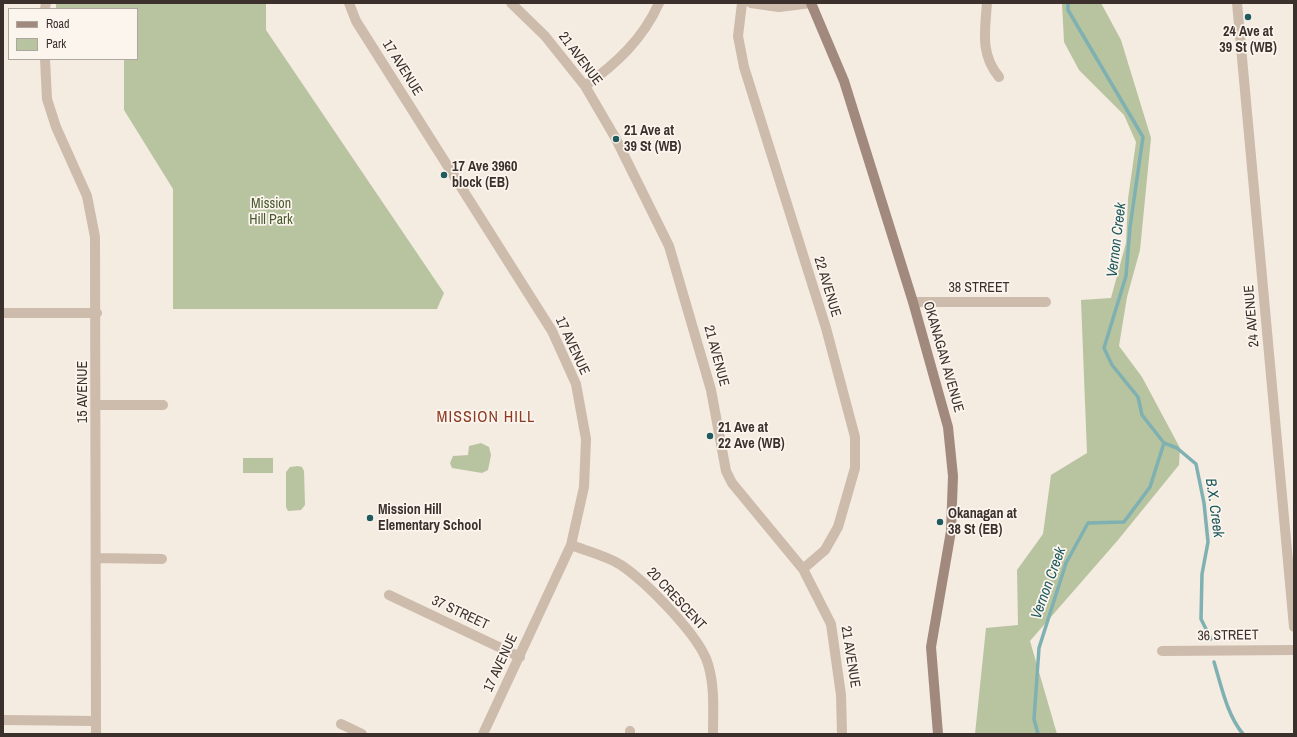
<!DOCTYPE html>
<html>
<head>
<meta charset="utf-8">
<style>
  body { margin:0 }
  #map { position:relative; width:1297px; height:737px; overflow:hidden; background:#f4ebe1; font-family:"Archivo Narrow",sans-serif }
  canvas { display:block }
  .frame { position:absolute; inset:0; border:4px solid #3b302b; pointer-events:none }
  .legend { position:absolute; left:8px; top:8px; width:130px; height:52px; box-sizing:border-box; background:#fbf5ee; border:1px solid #aea6a0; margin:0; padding:5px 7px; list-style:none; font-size:12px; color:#3b302b }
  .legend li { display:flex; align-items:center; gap:8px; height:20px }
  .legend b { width:20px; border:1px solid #aea6a0 }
</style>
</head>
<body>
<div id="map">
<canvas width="1297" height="737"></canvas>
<div class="frame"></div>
<ul class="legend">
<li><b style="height:5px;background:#a18a7d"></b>Road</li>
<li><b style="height:11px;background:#b8c4a0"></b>Park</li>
</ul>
</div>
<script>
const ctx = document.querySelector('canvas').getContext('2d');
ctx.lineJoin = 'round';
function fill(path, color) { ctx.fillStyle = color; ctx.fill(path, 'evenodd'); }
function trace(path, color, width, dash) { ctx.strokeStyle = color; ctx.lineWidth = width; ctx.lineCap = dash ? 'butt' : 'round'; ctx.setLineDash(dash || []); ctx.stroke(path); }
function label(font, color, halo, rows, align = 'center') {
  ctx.font = font + ' "Archivo Narrow",sans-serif'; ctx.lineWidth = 3.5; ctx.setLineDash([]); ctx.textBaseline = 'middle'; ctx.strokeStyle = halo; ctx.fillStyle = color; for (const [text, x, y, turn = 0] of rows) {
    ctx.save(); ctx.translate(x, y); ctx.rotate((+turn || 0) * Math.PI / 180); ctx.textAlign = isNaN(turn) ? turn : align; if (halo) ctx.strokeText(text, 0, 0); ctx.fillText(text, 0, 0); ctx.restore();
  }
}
fill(new Path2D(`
  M56,3H266V30L444,293L437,309H173V189L124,110V59H137V9H56Z
  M1062,3H1101L1121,40L1151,138L1140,250L1127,297L1119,346L1142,377L1180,448L1179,465L1118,540L1030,641L1057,734H975L986,628L1018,625L1017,570L1043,534L1051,475L1087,453L1081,300L1111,298L1126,243L1128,199L1136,142L1124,115L1079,70L1064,42Z
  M481,443L489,447L491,455L488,470L482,473L452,468L450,463L453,456L468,455L469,446Z
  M243,458H273V473H243Z
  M298,466L302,467L304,471L305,505L301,510L288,511L286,507V472L290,467Z`), '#b8c4a0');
trace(new Path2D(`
  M1068,3V10L1143,137L1130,227L1126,276L1104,348L1112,365L1138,397L1142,415L1164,443
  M1164,443L1177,448L1196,464L1204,503L1208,542L1202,574L1201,619L1211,639
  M1214,662C1221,685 1227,715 1243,734
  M1038,734L1034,719L1039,648L1066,563L1088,523L1124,522L1150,487L1164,443`), '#7fb0b2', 3.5);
trace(new Path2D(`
  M349,3L356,21L552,331L576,384L586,439L584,487L571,545L483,734
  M511,3L545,36L585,86L616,139L669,246L711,390L726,471L732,483L803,569L831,624L841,695L842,734
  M742,3L738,36L744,67L826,328L855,437V468L838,527L825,550L803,569
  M751,3L779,7L811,3
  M987,3C985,31 980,54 999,77
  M1237,3L1294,627
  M45,9L46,3
  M45,59L47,99L56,127L87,196L95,237L96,734
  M585,86C616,64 643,39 659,3
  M913,302H1046
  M3,313H97
  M97,405H163
  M571,545C587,551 607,556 621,565C646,582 700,636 708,664C715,687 713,711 713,734
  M96,558L162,559
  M389,595L520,657
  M1162,651L1294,650
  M3,720L96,721
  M341,724L362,734
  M630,734V731`), '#cdbbac', 10);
trace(new Path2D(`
  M811,3L844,81L913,302L948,427L953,476L951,531L931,647L938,734`), '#a18a7d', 10);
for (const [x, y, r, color] of [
  [1248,17,4,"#1f5a5e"],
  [616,139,4,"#1f5a5e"],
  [444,175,4,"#1f5a5e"],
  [710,436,4,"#1f5a5e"],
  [370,518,4,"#1f5a5e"],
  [940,522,4,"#1f5a5e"]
]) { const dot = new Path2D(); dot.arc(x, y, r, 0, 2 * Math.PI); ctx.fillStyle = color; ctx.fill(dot); trace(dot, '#fbf5ee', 1.5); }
label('bold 14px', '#3b302b', '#fbf5ee', [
  ["24 Ave at",1248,32,"center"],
  ["39 St (WB)",1248,48,"center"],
  ["21 Ave at",624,131],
  ["39 St (WB)",624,147],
  ["17 Ave 3960",452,167],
  ["block (EB)",452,183],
  ["21 Ave at",718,428],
  ["22 Ave (WB)",718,444],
  ["Mission Hill",378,510],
  ["Elementary School",378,526],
  ["Okanagan at",948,514],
  ["38 St (EB)",948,530]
], 'left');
label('14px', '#3b302b', '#fbf5ee', [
  ["21 AVENUE",580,59,53],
  ["17 AVENUE",402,68,58],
  ["22 AVENUE",827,287,73],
  ["38 STREET",979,288],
  ["24 AVENUE",1252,316,-95],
  ["17 AVENUE",572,346,65],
  ["21 AVENUE",716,356,75],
  ["OKANAGAN AVENUE",943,357,74],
  ["15 AVENUE",83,392,-90],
  ["20 CRESCENT",676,599,47],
  ["37 STREET",460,613,25],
  ["36 STREET",1228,636,-1],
  ["21 AVENUE",850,657,81],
  ["17 AVENUE",501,663,-65]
]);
label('14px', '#4a5a2e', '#fbf5ee', [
  ["Mission",271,204],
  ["Hill Park",271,220]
]);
label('italic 15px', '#1f5a5e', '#fbf5ee', [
  ["Vernon Creek",1117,240,-83],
  ["B.X. Creek",1214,508,82],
  ["Vernon Creek",1049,583,-70]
]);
ctx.letterSpacing = '1px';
label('16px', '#8c3b22', '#fbf5ee', [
  ["MISSION HILL",486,418]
]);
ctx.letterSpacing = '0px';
</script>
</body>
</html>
